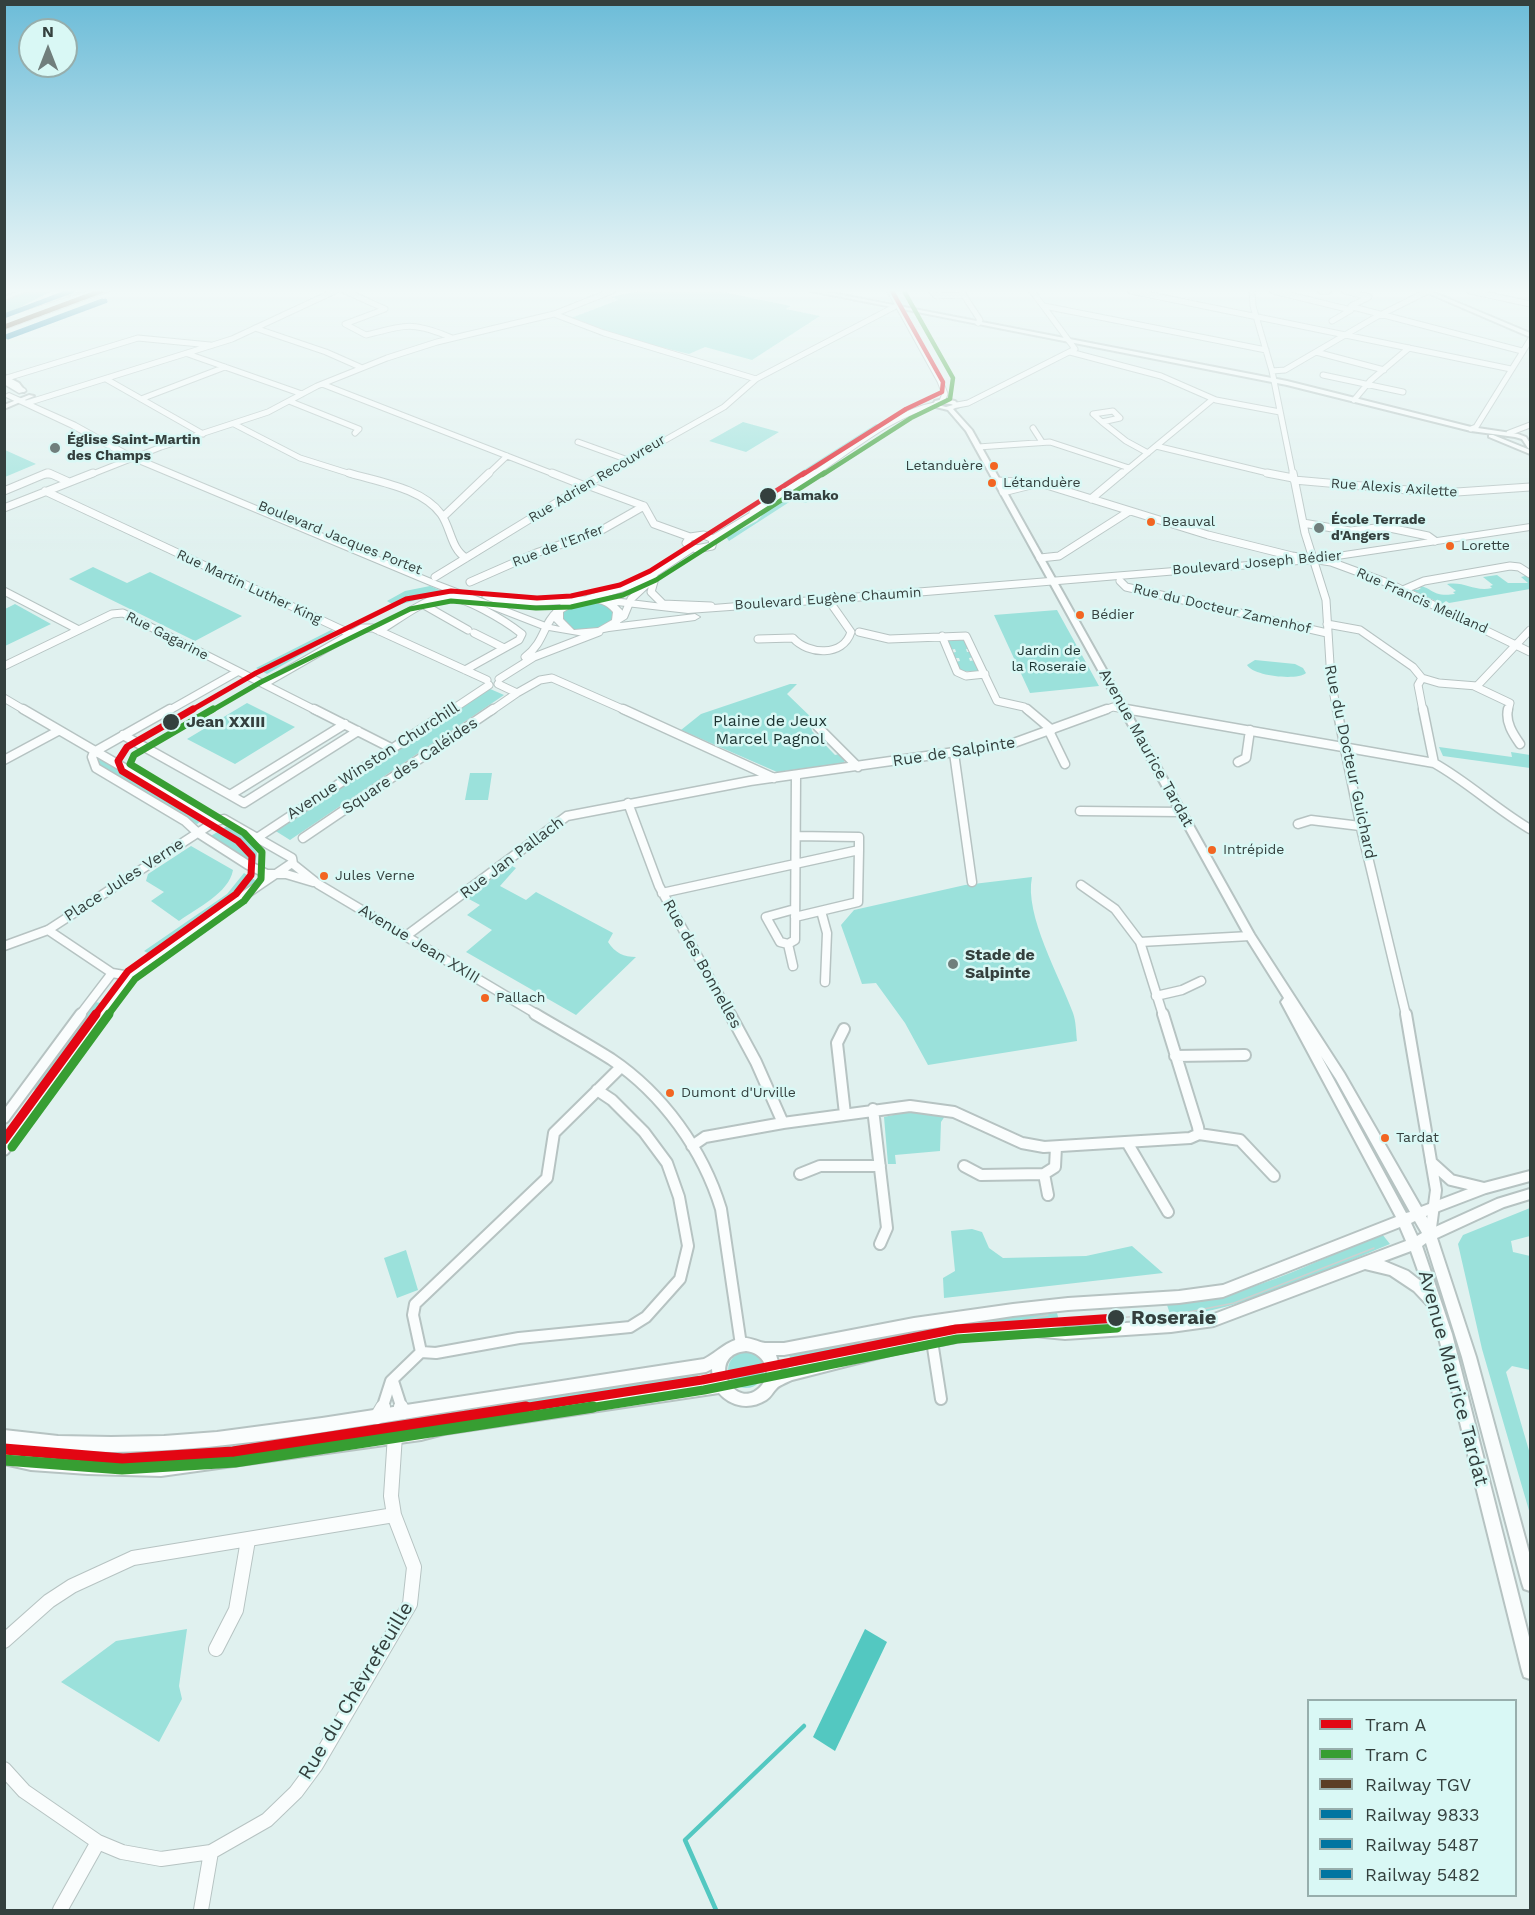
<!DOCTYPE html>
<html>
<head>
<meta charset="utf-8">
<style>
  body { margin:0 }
  #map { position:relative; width:1535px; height:1915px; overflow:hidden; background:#e0f1ef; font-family:"Work Sans",sans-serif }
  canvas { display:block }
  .frame { position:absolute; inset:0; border:6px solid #34403e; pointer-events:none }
  .legend { position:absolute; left:1307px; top:1699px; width:210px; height:198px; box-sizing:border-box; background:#d9f8f5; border:2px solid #97aeac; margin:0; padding:8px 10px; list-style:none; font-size:18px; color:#34403e }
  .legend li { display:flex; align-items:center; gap:12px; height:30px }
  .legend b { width:30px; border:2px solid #97aeac }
  .north { position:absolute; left:18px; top:18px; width:60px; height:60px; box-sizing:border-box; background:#d9f8f5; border:2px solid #97aeac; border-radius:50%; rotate:0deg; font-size:16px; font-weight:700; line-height:24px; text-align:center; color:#34403e }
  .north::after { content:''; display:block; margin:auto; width:21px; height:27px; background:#707e7c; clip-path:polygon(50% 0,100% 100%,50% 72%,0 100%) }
</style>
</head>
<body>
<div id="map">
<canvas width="1535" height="1915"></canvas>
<div class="frame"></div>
<ul class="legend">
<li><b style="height:8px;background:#e30613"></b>Tram A</li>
<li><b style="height:8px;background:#379e32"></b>Tram C</li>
<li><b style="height:8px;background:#5c3e26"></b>Railway TGV</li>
<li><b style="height:8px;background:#0075a1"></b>Railway 9833</li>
<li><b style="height:8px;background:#0075a1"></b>Railway 5487</li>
<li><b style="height:8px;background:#0075a1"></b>Railway 5482</li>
</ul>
<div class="north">N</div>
</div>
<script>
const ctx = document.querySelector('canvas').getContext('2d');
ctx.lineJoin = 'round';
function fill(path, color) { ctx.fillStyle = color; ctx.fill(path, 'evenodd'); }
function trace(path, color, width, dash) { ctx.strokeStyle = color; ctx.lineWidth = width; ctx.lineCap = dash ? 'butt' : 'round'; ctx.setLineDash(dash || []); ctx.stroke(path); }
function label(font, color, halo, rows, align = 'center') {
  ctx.font = font + ' "Work Sans",sans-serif'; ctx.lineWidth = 5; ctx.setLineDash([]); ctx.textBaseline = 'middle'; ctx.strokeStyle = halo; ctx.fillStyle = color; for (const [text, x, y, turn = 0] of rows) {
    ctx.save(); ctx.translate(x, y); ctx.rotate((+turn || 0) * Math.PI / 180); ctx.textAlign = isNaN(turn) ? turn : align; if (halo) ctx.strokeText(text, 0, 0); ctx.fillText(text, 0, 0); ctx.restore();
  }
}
fill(new Path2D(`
  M640,291H718L791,306L786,309L820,316L752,360L705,347L689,354L632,340L571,318L618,300L611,297Z
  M743,422L779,432L746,452L709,441Z
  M876,424L881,426L790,485L783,483Z
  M5,450L34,463L36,464L5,477Z
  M797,490L816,496L806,503L794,499L729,541L726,537L757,521L768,509Z
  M93,567L127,583L150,572L242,616L195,641L69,579Z
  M1497,575L1508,583H1528L1521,577L1529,575L1530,589L1449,603L1446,601L1442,604L1410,589L1418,590L1421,588L1416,586C1432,585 1430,598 1455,594L1453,592L1456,591L1447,584C1465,581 1474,592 1492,588L1490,586L1493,585L1483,577Z
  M430,586L444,592L395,606L387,601L405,591Z
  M15,604L51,624L5,646V609Z
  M1057,610L1099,686L1030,693L994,615Z
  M331,630L338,634L267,674L256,668Z
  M949,637L950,641L965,637L971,648L966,649L967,652H972L974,657L969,658L970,661L976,660L979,671H964L965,674L960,672L955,662L960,661L959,658H953L951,653L956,652L955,649L950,650L947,638Z
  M1255,660L1295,664L1303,668L1306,673C1297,681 1253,676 1247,665Z
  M790,684H797L787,694L816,722L811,726L812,731L835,755L839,754L845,760L844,763L777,772L681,730L701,714Z
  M488,688L504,695L290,840L274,830Z
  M247,703L295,727L235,764L187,739Z
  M1439,747L1512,757L1511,752L1530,755V768L1443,756Z
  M103,758L206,818L197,824L102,767L96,762Z
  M470,773H492L488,800H465Z
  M229,825L254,840L251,845L257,853L255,865L209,837Z
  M191,846L233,870C229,893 197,908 179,921L151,901L164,892L146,881L148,874Z
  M510,865L516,868L500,886L526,900L536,892L613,933L608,942C615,953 624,957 636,957L576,1015L466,952L492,930L467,915L480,905L467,898Z
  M244,873L258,882L151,955L144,951L227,894Z
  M1032,877C1024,915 1060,977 1073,1013C1076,1021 1076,1032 1077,1041L928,1065L905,1023L876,983L862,984L841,925L854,910L965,885Z
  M95,1002L108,1004L44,1091L30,1089Z
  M907,1112L945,1116L941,1122L940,1151L895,1155L896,1164H888L884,1117Z
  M1530,1208V1236L1511,1241L1513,1252L1530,1256V1370L1512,1366L1506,1372L1530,1454V1514L1482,1349L1458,1244L1463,1235Z
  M972,1229L982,1232L989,1248L1003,1258L1086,1256L1132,1246L1163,1273L944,1298L943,1278L955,1271L951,1231Z
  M1382,1234L1390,1244C1319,1273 1248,1309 1171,1317L1167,1305C1242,1300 1313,1262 1382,1234Z
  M406,1250L418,1290L397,1298L384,1258Z
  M1057,1313L1060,1324L974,1329L792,1366L789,1354L940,1322Z
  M728 1370a18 18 0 1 1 36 0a18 18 0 1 1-36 0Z
  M698,1373L699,1382L424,1424L425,1415Z
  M418,1416V1426L248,1451L168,1459L171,1449L251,1442Z
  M4,1441L162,1450L159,1460L89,1459L5,1451Z
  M187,1629L179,1686L182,1699L159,1742L61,1682L116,1641Z`), '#9be1db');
fill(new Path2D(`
  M27,291H52L5,315V300Z
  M590,602L601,603L614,610L615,618C605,626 583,636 570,628C566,626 563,620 560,617C565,605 578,603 590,602Z`), '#89ded7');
fill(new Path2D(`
  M865,1629L887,1642L835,1751L813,1737Z`), '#53c8c1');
trace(new Path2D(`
  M716,1910L685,1840L804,1726`), '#53c8c1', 4.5);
const minorFar4 = new Path2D(`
  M345,291L385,309L345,324L366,335C406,325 413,321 452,338
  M890,291L940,381L945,394L942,401
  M932,291L936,296L963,295
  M961,291L980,320L978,323
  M1131,291L1511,369
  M1252,291L1253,306L1272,371L1293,475
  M1273,291L1351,310L1332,321
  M1321,291H1328
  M1345,291L1369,297L1351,306
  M1470,291L1530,304
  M1044,306L1266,350
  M1353,307L1522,351
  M554,314L604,333L756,379
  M255,328L326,352L360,367
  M1070,352L1161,376L1216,400L1280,412
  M1316,352L1384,370
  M188,354L302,394
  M1272,371L1285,370L1376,317L1426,292
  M1323,375L1403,392
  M7,378L138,338L210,345
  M106,379L203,434
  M322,384L556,475
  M141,399L225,367
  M1354,400L1370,381L1409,348
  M289,401L359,429L355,433
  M27,403L232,339L335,291
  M957,405L968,403L1075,349L1032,291
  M1113,411L1120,418L1102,422L1093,414Z
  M1102,422L1126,441L1148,453
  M234,424L300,458L354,475
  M1033,428L1042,442
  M1471,429L1476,427L1530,340
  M1509,433L1530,425
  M578,442L628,460
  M1156,446L1276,475
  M978,447L1050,442L1129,468
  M44,475H52
  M90,475L161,447L268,412L317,386L387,358L437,342L554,314L612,291
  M487,475L507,456
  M603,475L724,407L756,379L894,307
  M812,475C848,452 894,412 935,405
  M1121,475L1213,399`);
const minorFar3 = new Path2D(`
  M49,473L69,482
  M349,473C379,482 422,488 441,514C451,528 451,549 466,558
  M552,473L585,486
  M1267,473L1293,478
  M1293,473L1305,533L1326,600L1331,680L1337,711
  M1294,480L1442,493L1530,487
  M997,481L1040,483L1208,535L1292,556L1331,562L1388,583L1530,652
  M587,485L644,506L654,524L690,537
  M4,491L47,473
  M45,491L351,634L362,628H373L487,680
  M1003,492L1031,485
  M1091,499L1122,473
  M4,508L93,473
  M753,513L814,473
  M443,517L489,473
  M1303,523L1350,531L1385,527L1428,536L1435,541
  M704,535L713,539L712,546L696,549L686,543L690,537Z
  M713,539L758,512
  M1040,558L1059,556L1128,512
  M435,577L605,473
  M655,578L651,592L663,604L711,606
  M1120,581L1126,587L1327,633
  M470,582L536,553L600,531L644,506
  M1403,590L1424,581L1510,566L1519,567L1530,574
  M4,591L79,630
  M588,599L641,582L692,548
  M424,605L468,630
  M619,619L624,616L631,599L647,584
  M1327,624L1360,630L1413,667L1422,678L1418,685L1423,711
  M379,631C398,620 420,602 441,597C461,593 507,622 522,634L519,640L465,670
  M859,632L889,639L966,636L997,701L1024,707L1029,711
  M474,633L504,648
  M942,636L957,672L966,676L985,674
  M758,639L793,638C808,655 843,657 851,632L832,605
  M525,657C545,642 543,623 558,611
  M4,666L112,614L123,613L317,711
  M1422,678L1439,683L1477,686L1530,630
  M499,679L534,657L599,632
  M264,684L351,634
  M498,684L517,693L540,680L552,678L627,711
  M1474,686L1510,703L1508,711
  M4,698L26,711
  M168,711L237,672
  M450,711L489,685
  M491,711L517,693
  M1102,711L1113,707L1135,711`);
const minorFar2 = new Path2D(`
  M23,709L210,818L216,821L224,819L292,858L293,864L318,884L538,1015
  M314,709L393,749
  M623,709L774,778
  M1027,709L1052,730
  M1126,709L1434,763C1468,782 1496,809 1530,829
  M1337,709L1361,828L1406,1015
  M1423,709L1434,763
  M1508,709C1505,722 1513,734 1520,744
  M345,724L230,795L244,803L358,731
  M817,726L858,767
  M1049,731L1065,764
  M123,735L230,795
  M94,752L92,757L96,768L185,821L198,833L248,865L267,874H286L313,882
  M94,752L170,709
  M954,753L972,882
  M4,760L58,731
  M1238,762L1246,758L1250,730
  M628,803L659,886L730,1015
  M1080,811L1181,812
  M1298,824L1311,820L1360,826
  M257,838L452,709
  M303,838L493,709
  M1081,885L1115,909L1140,942
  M662,893L859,850V837L796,836
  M795,909L766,917L780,942L788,944L795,940L796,775
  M821,911L827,933L825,982
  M795,917L858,902L859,850
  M48,930L112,973L130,976
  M406,936L567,816L750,781L1011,744L1107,709
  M788,944L793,966
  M4,946L48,930L216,821
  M1156,996L1182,990L1201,981
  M80,1015L112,973
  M103,1015L140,966L292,863
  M1163,1015L1140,942L1250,936`);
const minorFar1 = new Path2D(`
  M535,1014C560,1029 586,1043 611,1059C663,1094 703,1150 721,1209L741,1345
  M730,1014L756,1062L783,1123
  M1406,1014L1436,1190L1430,1235
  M844,1029L837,1043L845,1114
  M1175,1056L1245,1055
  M873,1109L887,1228L880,1244
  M4,1118L81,1014
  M1199,1134L1240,1140L1274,1176
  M1128,1144L1168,1212
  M692,1146L705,1137L783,1123L910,1106L954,1112L1022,1143L1044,1147L1190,1138L1199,1134L1198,1127L1163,1014
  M4,1150L105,1014
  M1431,1162L1451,1180L1484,1188
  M964,1166L981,1175L1044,1174L1055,1167L1056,1147
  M800,1174L820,1166H880
  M1044,1174L1048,1195
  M932,1341L941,1399
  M421,1352L436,1353L519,1338L630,1327L646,1317L680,1279L688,1246L679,1197L667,1163L644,1132L612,1100L597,1090
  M393,1381L402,1409
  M382,1409L391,1381L421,1352L413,1315L415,1304L547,1178L554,1133L621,1067`);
const minor = new Path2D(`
  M401,1407L403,1412
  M377,1417L383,1407
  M4,1641L49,1601L72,1586L133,1558L394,1515
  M216,1649L236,1610L248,1540
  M4,1769L24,1791L98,1842L122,1852L161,1859L211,1852L267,1820L296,1792L316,1765L410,1604L414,1567L394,1515L391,1496L395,1435
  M60,1910L98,1842
  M201,1910L211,1852`);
const tertiary = new Path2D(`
  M19,291H26L4,300V297Z
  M811,291H821L1287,381L1471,427L1518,434L1526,437L1530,443V449L1528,448L1522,439L1515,437L1471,431L1287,385Z
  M1423,291H1430L1530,333V337Z
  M4,375L19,383L25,391L24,392H20L15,385L4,380Z
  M29,395L34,396L4,409V405Z
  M944,399L955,401L960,406L953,409L972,430L1254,934L1344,1073L1421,1207L1484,1183L1530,1171V1181L1486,1193L1426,1216L1433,1228L1497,1199L1530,1189V1199L1504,1207L1437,1238L1476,1357L1530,1556V1591L1524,1589L1522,1583L1462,1357L1426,1243L1422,1246L1452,1334L1530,1641V1679L1524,1677L1522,1671L1438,1334L1430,1308L1414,1291L1390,1275L1365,1269L1214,1326L1171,1332L1065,1339L1034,1336L972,1339L894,1354L792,1380C786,1383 779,1385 776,1389C772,1393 771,1397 766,1400C750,1410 731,1407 719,1393L444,1434L421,1440L161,1476L88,1474L31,1470L4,1464V1450L31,1456L88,1460L161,1462L421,1426L444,1420L713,1381L712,1369L706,1372C613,1386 521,1400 428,1415C324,1432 219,1451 113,1452C77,1452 41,1448 4,1444V1430L58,1436L111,1437L164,1436L217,1432L322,1418L704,1359C717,1352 727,1341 742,1338C750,1337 757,1342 765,1343C771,1343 778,1343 784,1343L914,1318L1013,1304L1068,1298L1179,1291L1223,1285L1396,1217L1281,1002L1284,998L1245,936L966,431L948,410L932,406L935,401ZM939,403L951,404L953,405L946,407L938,405ZM1321,1056L1336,1079L1410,1212L1406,1213ZM1415,1221L1422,1233L1417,1236L1411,1223ZM1400,1227L1406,1241L1214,1314L1171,1320L1065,1327L1034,1324L972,1327L894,1342L790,1367L781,1371L776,1355H784L914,1331L1013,1316L1068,1310L1179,1303L1223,1297ZM1411,1251L1422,1282L1408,1271L1384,1261ZM746,1351C762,1352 774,1371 762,1385C736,1416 703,1355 746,1351Z
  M1489,435H1493L1530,450V454L1489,437Z`);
const primary = new Path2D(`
  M9,393L76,423L130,453L436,581L551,625L560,627L553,620V611L561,604C540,605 499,609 482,597L487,594L518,599L597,596L688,607L1311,557L1530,524V530L1311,563L842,602L688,613L617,605L623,611L620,623L695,614L700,617L695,620L609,631L584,636L543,629L430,585L124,457L70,427L6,397L5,395ZM588,602C599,602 606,604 613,612L612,620L598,628L574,630L563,619V612L575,605Z`);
const trunk = new Path2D(`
  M4,378L25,389L26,391L19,393L4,384Z`);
trace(minorFar4, '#b6c3c2', 7);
trace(minorFar3, '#b6c3c2', 9);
trace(minorFar2, '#b6c3c2', 11);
trace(minorFar1, '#b6c3c2', 14);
trace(minor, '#b6c3c2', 16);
trace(tertiary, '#b6c3c2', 4);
trace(primary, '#b6c3c2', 2);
trace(trunk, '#b6c3c2', 3);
trace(minorFar4, '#fafdfd', 5);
trace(minorFar3, '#fafdfd', 7);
trace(minorFar2, '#fafdfd', 8);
trace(minorFar1, '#fafdfd', 10);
trace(minor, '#fafdfd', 14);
fill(tertiary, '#fafdfd');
fill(primary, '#fafdfd');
fill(trunk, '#fafdfd');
trace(new Path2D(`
  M1116,1318L1189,1312L1234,1303L1374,1248
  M1007,1324L1048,1315
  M860,1342L904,1339`), '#cbd0cf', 1.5);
const rail = new Path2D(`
  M4,316L84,291
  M4,329L108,291`);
trace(rail, '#cbd0cf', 3);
trace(rail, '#d9f8f5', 1.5, [5]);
trace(new Path2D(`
  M4,327L101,291`), '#5c3e26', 5);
trace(new Path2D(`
  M8,337L105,301`), '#0075a1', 5);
trace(new Path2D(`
  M4,316L71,291`), '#0075a1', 5);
trace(new Path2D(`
  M8,336L102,301`), '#0075a1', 5);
trace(new Path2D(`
  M802,475L906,409L942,392L943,382L892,291`), '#e30613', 4.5);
trace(new Path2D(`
  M190,711L256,673L406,599L451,591L537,598L571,596L620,585L650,571L804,473`), '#e30613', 5);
trace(new Path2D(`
  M95,1015L128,971L236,894L251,875L252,856L238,841L122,771L118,761L127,747L193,709`), '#e30613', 7);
trace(new Path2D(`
  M4,1140L96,1014
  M516,1409L702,1380L956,1329L1116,1318`), '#e30613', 9);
trace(new Path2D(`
  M4,1449L123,1459L233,1452L526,1407`), '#e30613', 11);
trace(new Path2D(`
  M822,475L911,418L950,399L953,378L904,291`), '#379e32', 4.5);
trace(new Path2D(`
  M211,711L261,682L410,609L451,601L536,608L571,607L623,595L656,580L824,473`), '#379e32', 5);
trace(new Path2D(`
  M108,1015L135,979L244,901L261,879L262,852L244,833L130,764L134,755L213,709`), '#379e32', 7);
trace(new Path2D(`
  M12,1147L109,1014
  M583,1409L704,1390L957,1339L1117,1328`), '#379e32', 9);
trace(new Path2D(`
  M4,1460L122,1469L235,1462L593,1407`), '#379e32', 11);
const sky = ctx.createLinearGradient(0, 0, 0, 559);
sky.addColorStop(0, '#6cbcd8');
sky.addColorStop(0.52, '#f1f9f8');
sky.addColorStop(1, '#f1f9f800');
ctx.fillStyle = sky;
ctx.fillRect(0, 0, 1535, 559);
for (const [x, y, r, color] of [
  [55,448,6,"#707e7c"],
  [994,466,5,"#f26522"],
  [992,483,5,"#f26522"],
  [768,496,9,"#34403e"],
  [1151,522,5,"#f26522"],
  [1319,528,6,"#707e7c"],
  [1450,546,5,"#f26522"],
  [1080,615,5,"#f26522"],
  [171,722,9,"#34403e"],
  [1212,850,5,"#f26522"],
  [324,876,5,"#f26522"],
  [953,964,6,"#707e7c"],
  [485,998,5,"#f26522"],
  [670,1093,5,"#f26522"],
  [1385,1138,5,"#f26522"],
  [1116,1318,9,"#34403e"]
]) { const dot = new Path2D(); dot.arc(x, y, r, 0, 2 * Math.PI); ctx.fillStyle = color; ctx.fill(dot); trace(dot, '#d9f8f5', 2); }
label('bold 14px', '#34403e', '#d9f8f5', [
  ["Église Saint-Martin",67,440],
  ["des Champs",67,456],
  ["École Terrade",1331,520],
  ["d'Angers",1331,536]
], 'left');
label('14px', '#34403e', '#d9f8f5', [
  ["Letanduère",983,466,"right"],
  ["Létanduère",1003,483],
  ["Beauval",1162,522],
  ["Lorette",1461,546],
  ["Bédier",1091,615],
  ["Intrépide",1223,850],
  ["Jules Verne",335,876],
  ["Pallach",496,998],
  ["Dumont d'Urville",681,1093],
  ["Tardat",1396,1138]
], 'left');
label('14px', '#34403e', '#d9f8f5', [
  ["Rue Adrien Recouvreur",597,479,-31],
  ["Rue Alexis Axilette",1394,488,4],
  ["Boulevard Jacques Portet",340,538,22],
  ["Rue de l'Enfer",558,546,-21],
  ["Boulevard Joseph Bédier",1257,563,-5],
  ["Rue Martin Luther King",249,587,25],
  ["Boulevard Eugène Chaumin",828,599,-4],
  ["Rue Francis Meilland",1422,601,24],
  ["Rue du Docteur Zamenhof",1222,609,13],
  ["Rue Gagarine",167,636,27]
]);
label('bold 14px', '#34403e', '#d9f8f5', [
  ["Bamako",783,496]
], 'left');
label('14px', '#1c3331', '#d9f8f5', [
  ["Jardin de",1049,651],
  ["la Roseraie",1049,667]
]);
label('16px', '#1c3331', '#d9f8f5', [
  ["Plaine de Jeux",770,721],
  ["Marcel Pagnol",770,739]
]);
label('bold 16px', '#34403e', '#d9f8f5', [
  ["Jean XXIII",186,722]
], 'left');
label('16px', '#34403e', '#d9f8f5', [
  ["Avenue Maurice Tardat",1146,748,61],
  ["Rue de Salpinte",954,752,-9],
  ["Avenue Winston Churchill",373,761,-33],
  ["Rue du Docteur Guichard",1350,762,78],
  ["Square des Caléides",410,766,-34],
  ["Rue Jan Pallach",512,858,-37],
  ["Place Jules Verne",124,880,-33],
  ["Avenue Jean XXIII",419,944,31],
  ["Rue des Bonnelles",702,964,61]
]);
label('bold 16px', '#34403e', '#d9f8f5', [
  ["Stade de",965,955],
  ["Salpinte",965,973]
], 'left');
label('bold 20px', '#34403e', '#d9f8f5', [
  ["Roseraie",1131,1318]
], 'left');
label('20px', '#34403e', '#d9f8f5', [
  ["Avenue Maurice Tardat",1453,1378,75],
  ["Rue du Chèvrefeuille",356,1691,-59]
]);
</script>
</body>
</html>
